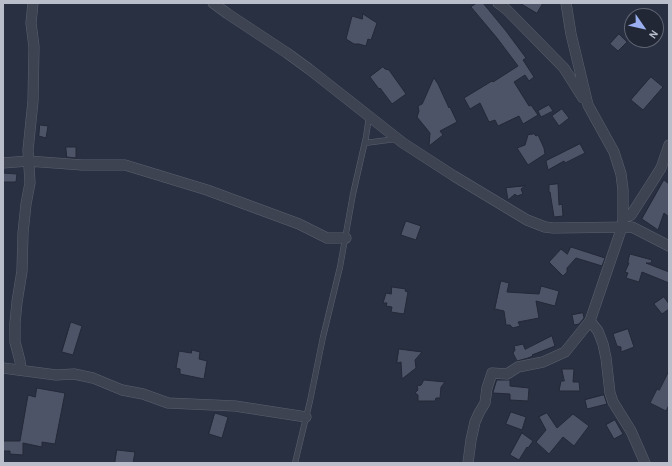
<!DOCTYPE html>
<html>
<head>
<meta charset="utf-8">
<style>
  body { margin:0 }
  #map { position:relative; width:672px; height:466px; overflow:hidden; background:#293041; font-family:"Alegreya Sans",sans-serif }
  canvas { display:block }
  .frame { position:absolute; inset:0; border:4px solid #babecb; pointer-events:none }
  .north { position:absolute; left:624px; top:8px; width:40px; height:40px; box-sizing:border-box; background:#222736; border:1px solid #5f6372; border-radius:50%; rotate:124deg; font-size:11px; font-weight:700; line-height:16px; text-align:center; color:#babecb }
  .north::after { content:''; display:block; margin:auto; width:14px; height:18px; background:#9aaff0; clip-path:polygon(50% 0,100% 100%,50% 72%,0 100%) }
</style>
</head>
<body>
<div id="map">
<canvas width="672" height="466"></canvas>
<div class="frame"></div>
<div class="north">N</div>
</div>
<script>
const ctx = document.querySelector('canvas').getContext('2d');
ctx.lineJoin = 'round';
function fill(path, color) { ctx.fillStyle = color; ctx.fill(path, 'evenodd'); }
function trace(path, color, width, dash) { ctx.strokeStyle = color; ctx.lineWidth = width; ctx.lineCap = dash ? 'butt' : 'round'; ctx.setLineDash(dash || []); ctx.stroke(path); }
const building = new Path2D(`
  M477,3H483L506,31L526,58L523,60L534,77L529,81L525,75L514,82L529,106L531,105L538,115L523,124L519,116L498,126L495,120L489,122L480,103L470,109L464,98L492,81L493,82L518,66L497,38L471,7Z
  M520,3H543L537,13Z
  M363,14L377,23L371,40L368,39L366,46L359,44H354L346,39L352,16L362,19Z
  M619,34L627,42L618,51L610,44Z
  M383,67L385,69L389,70L406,94L392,104L380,88L379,89L370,77Z
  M651,77L663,87L643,110L631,100Z
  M434,78L438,84L449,108L450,107L457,122L440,131L443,135L429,146L430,133L417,117L419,111L418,106L422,104Z
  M549,105L553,111L541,117L538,111Z
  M562,109L569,118L559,126L552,116Z
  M40,125L48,126L46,138L39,136Z
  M534,134L536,136L538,135L544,148L545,154L528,165L517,148L525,145L528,135Z
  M580,144L585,153L565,163L564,161L548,170L546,161Z
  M66,147H76V158L67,157Z
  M3,173L17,174L16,182H3Z
  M664,180L669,184V217L664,213L658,230L642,219Z
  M558,184L559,205L562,204L563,216L554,217L550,192H549V185Z
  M525,186L521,189L523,194L517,196L515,194L508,200L506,188Z
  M406,221L421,226L416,240L401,235Z
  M571,247L605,258L602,266L576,258L567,268V272L563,276L549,262L561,249L567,254Z
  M630,254L652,260L651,263H646L669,272V283L642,272L639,282L626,278L628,273L625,272L629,263H628Z
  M501,281L509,283L507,292L539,294L541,286L559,291L555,306L536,301L539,318L518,322L520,326L513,328L510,325H506L504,311L495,309Z
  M392,287L406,289L405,291L408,292L404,314L391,312L392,307L386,306L387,303H383L386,293L391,294Z
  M664,297L669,304V309L662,314L654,304Z
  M583,313L584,318L579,324L574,325L572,315Z
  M71,322L82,326L73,355L62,352Z
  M628,329L634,347L621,352V347L617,346L613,334Z
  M552,336L555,346L532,355L533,356L528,358L517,361L513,353L515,350L514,346L523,344L525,349Z
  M399,349L422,352L415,360L416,368L402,379L401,362L397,363Z
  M192,350L200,352L199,359L207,361L204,379L180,374V369L176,368L179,351L191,353Z
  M562,369H574L573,382H579L580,391H559L561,381H564Z
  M669,371V405L666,411L650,403L657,389L659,390Z
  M424,380L445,382L441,387L440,398H436L435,401H418V395L415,393L418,390L417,386L421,385Z
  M497,380H510V386L529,388L528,401L510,400V394L493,393Z
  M37,388L65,393L55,444L42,442V447L23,443V455L10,454V451H3V441H20L28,395L35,397Z
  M604,395L607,404L587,409L585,400Z
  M511,412L526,417L522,430L506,424Z
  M215,413L228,417L222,438L209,434Z
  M547,413L557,428L573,414L589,426L574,446L563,437L549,454L536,442L546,430L539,417Z
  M615,420L623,434L614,439L606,425Z
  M522,433L533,441L528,448L527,447L519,460L510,455Z
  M117,450L135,452L133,463H115Z`);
fill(building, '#4e5467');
trace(building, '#242938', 1);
const lane = new Path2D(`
  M365,143L396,139
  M295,463L310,401L323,337L340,267L353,194L366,137L369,116`);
const street = new Path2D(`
  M213,3L228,14L287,53L309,69L403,143L454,176L527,220L545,227L553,228L632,227L669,246
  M498,3L507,10L564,68L583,98
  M3,163L28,161L82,165H125L207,190L299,224L327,238H346
  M623,218L631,215L649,187L661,168L669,145
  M590,321L598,331L603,344L606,358L610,393L613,402L631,431L645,463
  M3,368L56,375L74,374L93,378L122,390L143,394L168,403L235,406L306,417
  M21,370L20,361L15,342V323L17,302L22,271L23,233L26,204L30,183L28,150L33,101L34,47L31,23L33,3
  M468,463L471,440L475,422L479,413L485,403L487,388L492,373L507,374L518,367L543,362L565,352L590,321L622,227L623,218V190L621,174L614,152L588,105L571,34L566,3`);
trace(lane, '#5b606e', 6);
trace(street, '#5b606e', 11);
trace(lane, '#3d4351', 5);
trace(street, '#3d4351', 10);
</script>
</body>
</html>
